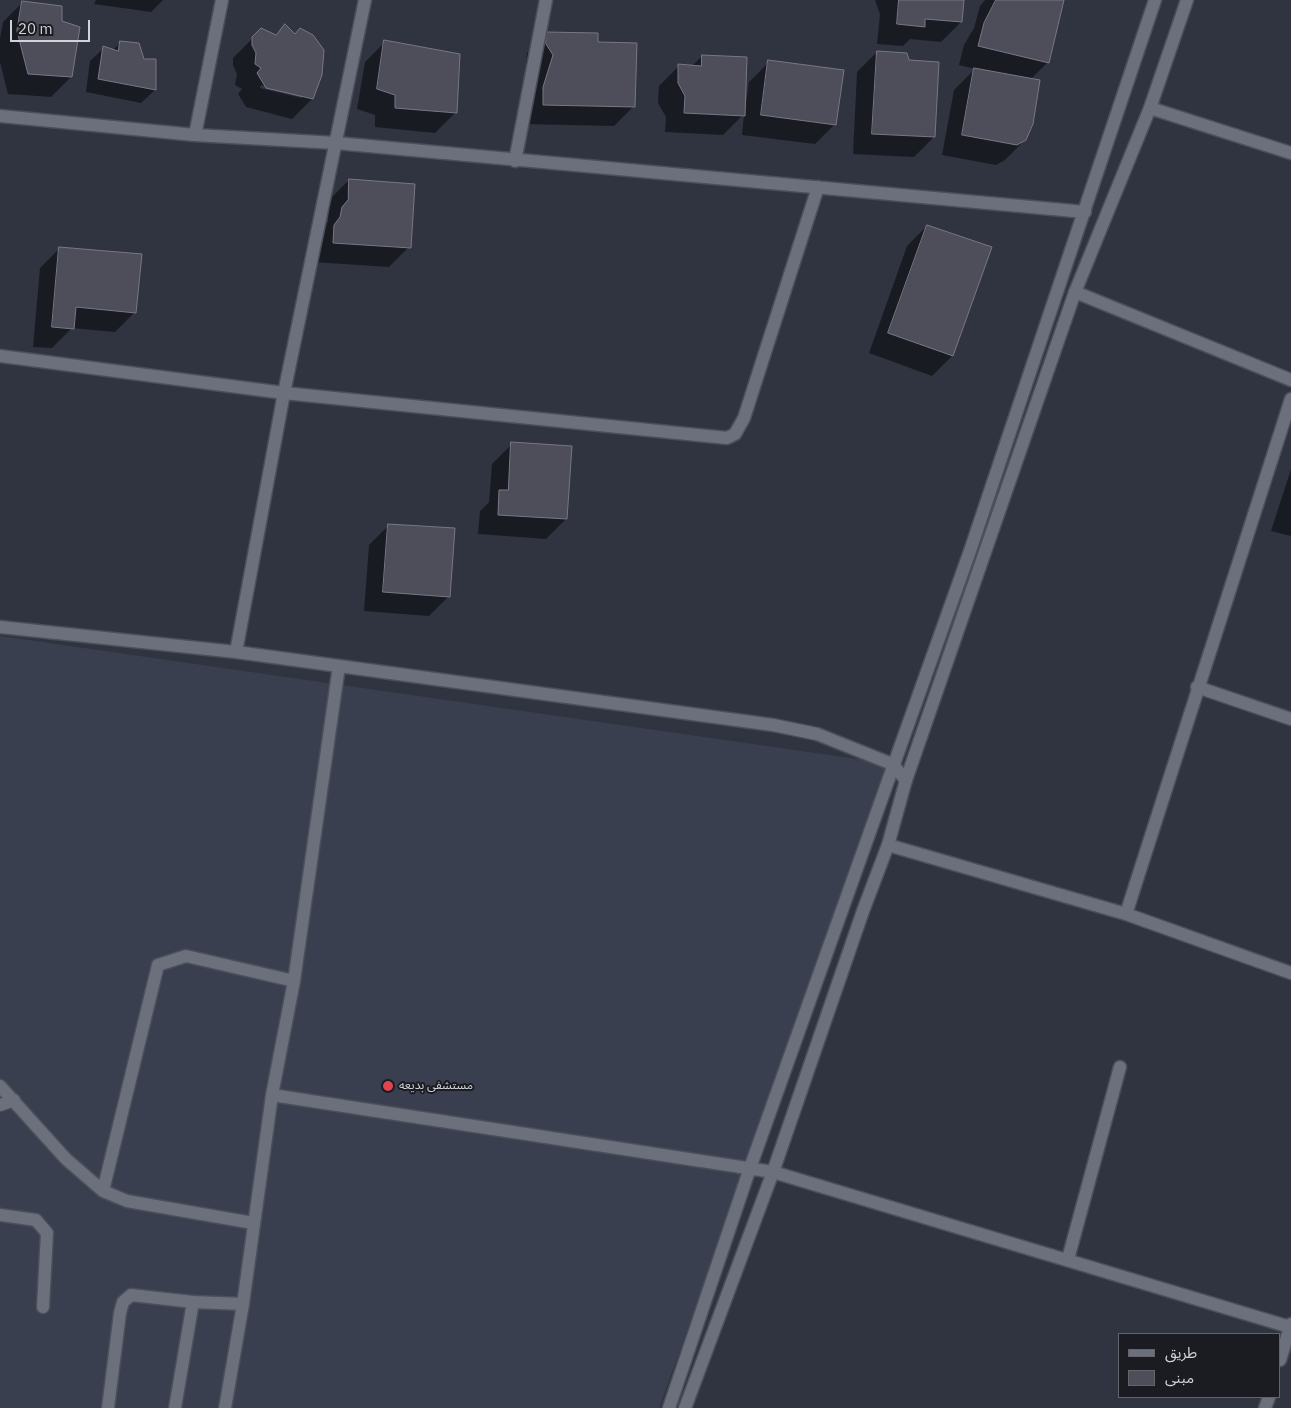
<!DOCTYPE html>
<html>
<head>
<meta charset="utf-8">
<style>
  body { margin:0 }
  #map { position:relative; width:1291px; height:1408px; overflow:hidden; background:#303440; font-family:"IBM Plex Sans","Noto Sans Arabic",sans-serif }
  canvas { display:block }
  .legend { position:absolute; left:1118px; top:1333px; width:162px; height:65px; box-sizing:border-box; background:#1a1c21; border:1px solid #63656b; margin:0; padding:6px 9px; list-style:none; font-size:15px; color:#d1d3db }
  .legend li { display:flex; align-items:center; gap:10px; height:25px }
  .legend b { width:25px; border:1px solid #63656b }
  .scale { position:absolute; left:10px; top:20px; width:80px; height:22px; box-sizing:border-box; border:2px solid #d1d3db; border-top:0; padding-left:6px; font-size:15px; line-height:18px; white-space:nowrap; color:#d1d3db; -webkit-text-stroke:4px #1a1c21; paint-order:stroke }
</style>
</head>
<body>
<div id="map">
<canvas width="1291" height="1408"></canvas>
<ul class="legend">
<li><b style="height:6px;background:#6c707d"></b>طريق</li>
<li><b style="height:14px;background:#4e4d5a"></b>مبنى</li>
</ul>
<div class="scale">20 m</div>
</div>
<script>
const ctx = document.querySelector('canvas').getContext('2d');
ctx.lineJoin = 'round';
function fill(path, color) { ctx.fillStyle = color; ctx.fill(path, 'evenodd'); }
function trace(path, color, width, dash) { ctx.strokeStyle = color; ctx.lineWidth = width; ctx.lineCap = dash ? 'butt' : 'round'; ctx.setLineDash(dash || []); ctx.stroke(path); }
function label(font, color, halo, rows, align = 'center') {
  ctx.font = font + ' "IBM Plex Sans","Noto Sans Arabic",sans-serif'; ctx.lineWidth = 4; ctx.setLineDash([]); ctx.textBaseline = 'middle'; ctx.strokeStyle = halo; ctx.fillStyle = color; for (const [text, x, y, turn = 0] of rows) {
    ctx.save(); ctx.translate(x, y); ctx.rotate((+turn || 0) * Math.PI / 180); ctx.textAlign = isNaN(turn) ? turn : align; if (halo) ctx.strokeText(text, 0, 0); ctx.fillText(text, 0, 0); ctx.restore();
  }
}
fill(new Path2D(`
  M0,636L892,764L659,1408H0Z`), '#3a3f50');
fill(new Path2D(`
  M96,0H163L151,12L94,4Z
  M875,0H963L961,22L941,42L910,39L903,46L877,44L880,14Z
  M985,0H1059L1048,62L1031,79L1025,140L1005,160L996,165L942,155L954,90L975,69L959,65L964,45L974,28L980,6Z
  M23,2L60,22L71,77L51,97L8,94L0,62V38L3,22Z
  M261,30L275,36L312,99L292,119L246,107L238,94L242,89L235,85L237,74L233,65V58ZM261,85L302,95V98L260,88Z
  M547,33L597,43L634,106L614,126L523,124L533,76L526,65L527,53Z
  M121,42L155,90L141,103L86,92L90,61L104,48L112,51Z
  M385,42L455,113L435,133L375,127V115L357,109L365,62Z
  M877,52L908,62L934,137L914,157L853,154L857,72Z
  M702,56L746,103L749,82L769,62L835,124L815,144L742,135L744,114L723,135L665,132L666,117L658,103L659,86L679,66H692Z
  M349,180L409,247L389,267L313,262L322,228L328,222L329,200Z
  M927,226L952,356L932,376L869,353L907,246Z
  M60,248L135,312L115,332L72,328L52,348L33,347L40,268Z
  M512,444L566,519L546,539L478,534L480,511L489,502L492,464Z
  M1291,469V536L1271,531Z
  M389,525L449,596L429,616L364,611L369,545Z`), '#0007');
const building = new Path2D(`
  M899,0H964L962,22L925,19V27L897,24Z
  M996,0H1064L1049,63L978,46L984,23Z
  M22,1L62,6V21L80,27L72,77L28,74L17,31Z
  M285,24L295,34L300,28L313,35L324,50L322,75L313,99L266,88L257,73L261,68L255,64L256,53L252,45V37L261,28L276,35Z
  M546,32L598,33V42L637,43L635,107L543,105V87L553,55L546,44Z
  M384,40L460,54L457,113L395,108V95L377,89Z
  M120,41L139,43L144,59H156V90L98,79L103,46L118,51Z
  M877,51L907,53L909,60L939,62L935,137L872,134Z
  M702,55L747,57L745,116L684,113L685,96L678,83V64L701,66Z
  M768,60L844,70L836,125L761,115Z
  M974,68L1040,80L1033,124L1026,140L1017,145L962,135Z
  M349,179L415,184L411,248L333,243L334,225L340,217L342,207L348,200Z
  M927,225L992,247L953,356L888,333Z
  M59,247L142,254L136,313L76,307L74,329L52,327Z
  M511,442L572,446L567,519L498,515L499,490H508Z
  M388,524L455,528L450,597L383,592Z`);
fill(building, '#4e4d5a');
trace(building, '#797785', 1);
const lane = new Path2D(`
  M0,1105L14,1100
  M0,1215L36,1220L47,1233L43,1307
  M108,1408L120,1313L123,1302L131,1295L193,1302L243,1304
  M175,1408L193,1302`);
const street = new Path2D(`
  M1150,108L1291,153
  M0,116L195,135L336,143L1085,212
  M195,135L222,0
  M515,161L546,0
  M1075,292L1291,380
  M0,356L284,393L727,438L735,434L744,418L818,187
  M0,627L236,652L773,725L817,734L892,764L906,780
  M236,652L284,393L365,0
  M1197,687L1291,719
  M888,845L1126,914L1291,973
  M1126,914L1291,399
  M0,1086L66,1159L103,1191L127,1201L253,1223
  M272,1095L773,1172L1290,1327
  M103,1191L158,965L186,956L294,981
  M1068,1259L1120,1067
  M1280,1360L1291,1324
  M225,1408L243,1304L272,1095L294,981L339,666
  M1265,1408L1269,1397`);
const secondary = new Path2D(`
  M669,1408L750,1168L970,551L1155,0
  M685,1408L773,1172L863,911L888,845L906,780L1075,292L1150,108L1187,0`);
trace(lane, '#4c4f59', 15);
trace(street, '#4c4f59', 15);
trace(secondary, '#4c4f59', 15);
trace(lane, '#6c707d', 12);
trace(street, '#6c707d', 12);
trace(secondary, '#6c707d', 12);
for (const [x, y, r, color] of [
  [388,1086,6,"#e0444e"]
]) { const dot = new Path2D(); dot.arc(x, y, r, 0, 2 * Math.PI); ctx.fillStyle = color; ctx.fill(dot); trace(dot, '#1a1c21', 2); }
label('12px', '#d1d3db', '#1a1c21', [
  ["مستشفى بديعه",399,1086]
], 'left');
</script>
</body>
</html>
